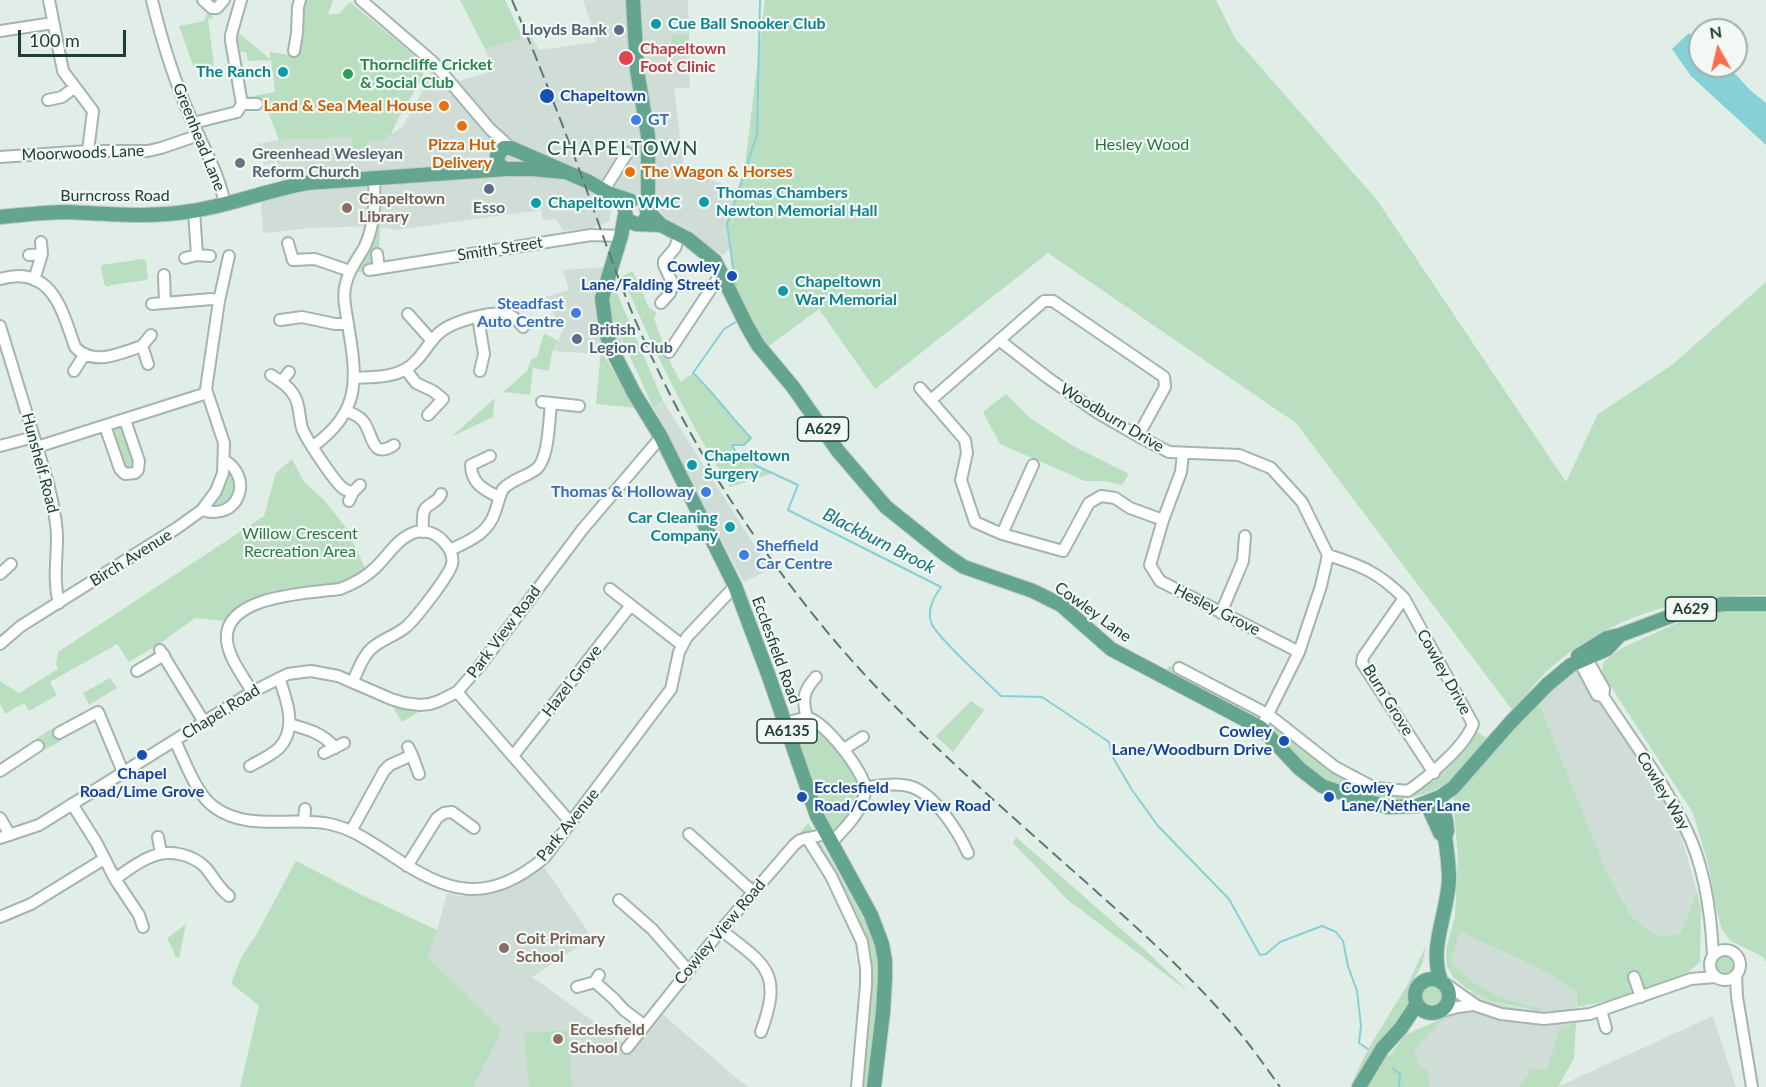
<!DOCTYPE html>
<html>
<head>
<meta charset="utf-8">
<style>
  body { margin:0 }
  #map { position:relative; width:1766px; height:1087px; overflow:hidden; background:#e1ede7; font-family:Lato,sans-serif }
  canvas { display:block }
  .north { position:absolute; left:1688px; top:18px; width:60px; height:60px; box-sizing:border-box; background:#f2f9f5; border:2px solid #9eafa8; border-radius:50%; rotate:352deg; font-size:16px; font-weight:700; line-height:24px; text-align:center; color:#203f34 }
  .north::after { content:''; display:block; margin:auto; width:21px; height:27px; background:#fb6d51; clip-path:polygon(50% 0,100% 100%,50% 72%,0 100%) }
  .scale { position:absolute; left:18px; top:30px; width:108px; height:27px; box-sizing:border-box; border:3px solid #203f34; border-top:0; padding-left:8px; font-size:18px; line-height:21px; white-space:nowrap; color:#203f34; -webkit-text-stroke:4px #f2f9f5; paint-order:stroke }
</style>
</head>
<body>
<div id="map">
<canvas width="1766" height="1087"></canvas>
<div class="north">N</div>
<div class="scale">100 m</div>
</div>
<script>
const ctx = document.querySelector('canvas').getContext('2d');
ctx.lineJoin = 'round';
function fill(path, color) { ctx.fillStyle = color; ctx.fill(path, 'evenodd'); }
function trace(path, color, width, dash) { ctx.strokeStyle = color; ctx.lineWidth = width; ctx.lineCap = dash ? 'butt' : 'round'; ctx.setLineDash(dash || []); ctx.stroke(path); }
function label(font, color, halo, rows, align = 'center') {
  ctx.font = font + ' Lato,sans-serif'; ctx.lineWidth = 4.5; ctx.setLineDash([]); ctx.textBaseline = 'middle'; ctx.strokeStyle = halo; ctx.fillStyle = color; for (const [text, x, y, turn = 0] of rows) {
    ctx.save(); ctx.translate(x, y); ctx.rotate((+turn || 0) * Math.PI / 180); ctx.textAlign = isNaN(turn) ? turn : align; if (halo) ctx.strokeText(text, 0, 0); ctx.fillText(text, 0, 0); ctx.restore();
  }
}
fill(new Path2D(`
  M583,0H688L690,88H674L684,169L738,190L728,224L730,248L723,255L681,231L663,215L653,195H633L614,188L609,222L591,228L563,231L556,219L543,220L541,210L396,230L375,226L310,228L263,233L261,201L287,194L277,161L264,165L258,144L279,140L392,134L402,127L419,98L433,67L460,81L493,71L485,49L523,38L532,37L539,50L597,42Z
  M605,267L612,281V317L625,345L596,354L554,351L565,325L560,326L545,297L569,290L563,270Z
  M663,401L758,551L770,569L744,582L670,443L653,407Z
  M1578,664L1655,784L1678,825L1697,892L1680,934L1657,936L1631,916L1605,868L1537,698Z
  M542,864L592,938L532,977L631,1048L659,1011L735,1077L749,1087H473L502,1030L426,957L437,930L447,893L460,896L484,893L504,888L526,878Z
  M1461,932L1550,974L1577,993L1576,1023L1560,1027L1547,1071L1531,1068L1519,1087H1429L1420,1067L1414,1050L1471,991L1490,1001L1509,1006L1539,1011L1543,1009L1510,1002L1487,992L1464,976L1450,960Z
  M1713,1016L1736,1087H1557Z`), '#cfddd6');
fill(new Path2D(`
  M304,0H333L328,14H339L350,2L414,55C420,62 424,67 423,77C416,89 393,124 392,134L387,135V138C381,141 373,139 368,142L364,155H355V149L351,148L350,144L353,142L351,137L279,140L266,107L247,97L275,92L271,60L248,61L246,52H240L238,39L239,33L270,59V52L296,56Z
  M460,0H505L523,38L485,49Z
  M765,0H1216L1235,38L1377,200L1566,482L1598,414L1672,365L1766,282V595C1687,593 1605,617 1546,672C1534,684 1524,698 1513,711L1296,423L1048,253L875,389L819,309L769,346L751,325L736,291L727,224L744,174Z
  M208,11L214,18L208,19L214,65L195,70L179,26L204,21Z
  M689,34V53L672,49L671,35Z
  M375,226L380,227L379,251L367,271L358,272L366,254Z
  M143,259L146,261L148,277L146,280L112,285L107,287L104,284L101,267L102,265Z
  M633,271L649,308L657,313L654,319L671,364L681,382L693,373C714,393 731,417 751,438L744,445H733L736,453L773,473L730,487C687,420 653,349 622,276Z
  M612,281L663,401L653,407L612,317L610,292Z
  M544,333L558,341L552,353L549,371L533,368L530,395L503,392L527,371L531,360L537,357Z
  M601,351L636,408L596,404Z
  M1006,394L1030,418L1073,446L1129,474L1122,485L1105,481H1085L1000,444L983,412Z
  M495,398L493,417L451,437Z
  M119,427L125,430L136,461L134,470H125L112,434L116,428Z
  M292,459L304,482L324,500L347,529L366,570C346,588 320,584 296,587C278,589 248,597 235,610C232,613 230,617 227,621L195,618L159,644L129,662L117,644L50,682L57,695L29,711L24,703L5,714L0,703V681L19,693L58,669L56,665L58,652L264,516L276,473Z
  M230,468L237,486L229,504L210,510L224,488Z
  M1724,610H1766V962L1763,957L1731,941L1722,930L1716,908L1709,867L1693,813L1602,673L1603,663L1606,660L1622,648L1686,619Z
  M1169,666L1251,713L1166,671Z
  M110,678L117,688L89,705L83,693Z
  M1537,698L1605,868L1631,916L1657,936L1680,934L1697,892L1701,909L1700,962L1685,975L1616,999L1577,1007V993L1550,974L1461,932L1450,960C1479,993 1502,1000 1544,1009L1539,1011L1490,1001L1466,988L1453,977L1447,966L1446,949L1455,916L1458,858L1453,799L1473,768Z
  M971,701L984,710L953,752L936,736Z
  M393,707L420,711L402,722Z
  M807,720C833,732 849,764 862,788C857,810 846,822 831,838L787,726Z
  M1275,720L1374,788H1419L1436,780L1454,762L1477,732L1488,739C1476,753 1465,769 1451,780C1407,813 1345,799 1306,766C1293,754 1283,741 1270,730Z
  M53,728L61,741L44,750L37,738Z
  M808,823L831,860L877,943L881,983L869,1087H860L868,965L832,874L800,833Z
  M1016,837L1145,950L1189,992L1068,900L1013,843Z
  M296,861L362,895L437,930L427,957L502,1030L473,1087H240L259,1006L231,983L242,956L256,935Z
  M186,924L179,958L176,957L167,938Z
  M1426,945L1423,962L1409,989L1408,1004L1405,1011L1369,1058L1355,1085L1350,1087L1368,1049L1409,982Z
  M1714 964a10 10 0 1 1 20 0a10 10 0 1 1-20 0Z
  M1421 996a11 11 0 1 1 22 0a11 11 0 1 1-22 0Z
  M1446,1017L1414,1050L1420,1067L1428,1070L1429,1087H1365L1382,1057L1390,1055L1405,1035Z
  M1576,1023L1574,1058L1558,1087H1519L1531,1068L1547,1070L1560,1027Z
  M568,1030L572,1087H529L524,1033Z`), '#b9dfc0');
fill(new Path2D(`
  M1689,33L1700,42V66H1728L1750,90L1766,103V145L1691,76L1672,49Z`), '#86d0d6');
trace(new Path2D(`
  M736,289L727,224L757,135L760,0
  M736,322L724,329L693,373C714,393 731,417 751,438L744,445H732L736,453L757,466L798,485L788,510L941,587C934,597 927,609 931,622C935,636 988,683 1001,696L1042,697L1109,742L1112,756L1132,790L1158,826L1229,899L1260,955L1266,954L1280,942L1322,926L1336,932L1343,941L1348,966L1357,991L1361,1026L1359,1043L1368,1049
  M1392,1068L1400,1074L1399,1087`), '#86d0d6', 2);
const minor = new Path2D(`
  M49,0L63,71L93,111L88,151
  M152,0C162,42 175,83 193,123C205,150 219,175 225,204
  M203,0L212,8H217L224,0
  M361,0L433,62L490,129L511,148
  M0,31L53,23
  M294,51L297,33L298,7L300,0
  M48,100L62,97L75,87
  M242,104H257
  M193,123L237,112L242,104L231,41V35L241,0
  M0,157L88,151H148L161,148L199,135
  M604,190L627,153
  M194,211L197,255
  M288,243L293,260L315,259L350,271
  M377,254L379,268
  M29,255L42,254
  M185,258L197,255L210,256
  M369,270L591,235L621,236
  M164,275L165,303
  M0,279C51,264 62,309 75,347C93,367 121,353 142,346
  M34,280L42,254L41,242
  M661,303L670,293L672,286L671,280L664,265V261L675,248L680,234
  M152,304L212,299L219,301
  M408,314L432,341
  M478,317L484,354L480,371
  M280,320L302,317L335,324H348
  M0,326L48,483C52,501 57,519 57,538C57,560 53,581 59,603
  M999,340L1048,378L1098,413L1138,436L1169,452L1239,455L1271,468L1302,502L1328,555L1321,586L1299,652L1261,728
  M669,352L722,272
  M148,364L142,346L151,335
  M406,370L416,383L433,391L443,399L428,415
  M74,371L85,354
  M271,375C280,381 290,387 295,397C300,406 299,418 302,428C306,439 335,483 344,489C346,490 351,492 353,492
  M354,378C370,377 389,378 404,370C420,362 427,344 439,333C451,322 494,309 509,315C515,317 519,322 523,327
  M281,382L289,372
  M920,388L965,440L967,453L961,480L975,522L1002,534L1063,551L1089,503L1101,496L1115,498L1130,508L1163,520
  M931,400L1044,301H1053L1164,377L1165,387L1138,436
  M542,402L579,406
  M347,411C353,414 359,416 363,421C374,434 370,460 394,445
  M105,426L120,469L125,474L135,473L138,470L139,461L125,420
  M0,446L34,437
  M37,447L207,393
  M312,447C362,411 357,379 348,324C346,311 342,296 346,283C349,269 358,259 365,246C375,224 375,202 374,178
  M1183,453L1181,472L1163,520L1150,565L1160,581L1299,652
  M490,456L471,465C471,483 484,490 499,497
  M349,501L353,492L360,485
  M202,510C238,522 255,478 224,460
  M423,532C423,525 422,517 424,511C427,503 438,503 441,494
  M1002,534L1033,465
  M450,550C469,541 488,534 495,512C498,504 499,497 503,489C511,480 525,477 535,470C549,461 549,420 551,403
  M0,574L11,564
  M610,589L682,645
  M1404,598L1363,657L1362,663L1434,773
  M1221,613L1243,561L1245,536
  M0,644L21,626L177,528L202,510L216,491L223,473L224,443L206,389L219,301L229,256
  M160,650L204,722
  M1583,652L1604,689L1603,696C1631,739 1664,782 1686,829C1705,867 1711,912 1713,955
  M1577,657L1597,695L1603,696
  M1179,668L1269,715L1335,767L1365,783L1374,788L1408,791C1428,777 1465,747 1473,724L1404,598C1378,572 1362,566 1328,555
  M137,671L164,655
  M252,692C244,677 229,659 227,641C222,595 310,593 340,589C353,584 365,578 375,568C388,556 398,537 416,532C425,530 435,533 442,540C448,546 454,555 452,564C449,576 416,618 406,627C395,636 380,640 371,649C362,657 358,671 353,681
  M457,692L571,823
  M807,718C802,700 803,691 816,677
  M289,724C307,729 323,733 335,748
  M785,724C791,722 801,717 807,718C823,719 865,773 865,788C865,810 844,829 831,843
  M59,733L98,712L123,772
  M175,741C185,761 196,794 214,807C248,832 292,816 330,824C353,829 371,842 391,855C447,893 487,906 544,858L671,689L679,652L687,637L735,586
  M844,749L863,737
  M324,753L344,743
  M412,755L419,774
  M513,756L631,605
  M250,766C259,761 270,756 278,749C298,730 287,700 279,678
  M0,771L38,746
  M865,787C880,786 897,782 912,787C935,795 958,831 968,853
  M72,804L96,842L115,879L139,915L143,927
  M0,818L10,835
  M304,821L305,809
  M351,831L384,771L390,765L412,755L408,747
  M689,834L753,892
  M158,837L161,853
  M0,838L39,825L252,692L288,674L311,671L338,676L391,699L404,703L420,705L430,704L439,701L457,692L479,667L582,530L661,437
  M807,838L831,876L862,942L866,968V985L857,1087
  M407,866L437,818L444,813L452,812L474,828
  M115,879C135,865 154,849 179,854C189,856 198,860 205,867C213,876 219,889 229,896
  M619,900L652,929L688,970
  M0,917L31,904L104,859
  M721,930C766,965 783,972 761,1032
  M1710 965a15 15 0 1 1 30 0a15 15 0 1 1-30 0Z
  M599,975L595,982L614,999L624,1010L644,1025
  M1736,975L1737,997L1752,1087
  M1634,977L1641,997
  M1446,984L1477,1006L1501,1014L1544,1019L1590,1014L1691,979L1715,977
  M577,987L595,982
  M1601,1010L1606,1028
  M1439,1012L1458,1007L1473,1005
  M627,1048L721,930L794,845L800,840L826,834`);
const major = new Path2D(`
  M633,0L637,70L648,136V208
  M506,169L499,165L497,156L504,148H511L589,182L610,194L631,201
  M625,210L626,218L629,221L636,224L661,225
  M649,212L661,225L688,239L715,261L747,326L758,345L793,387L838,451L886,507L946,555L964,567L1033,591L1061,605L1111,649L1261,728L1300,769L1322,786L1359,799L1388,807L1417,806L1440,797L1453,788L1510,723L1547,685L1571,665L1607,649L1620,635
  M625,215L621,236L602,298L607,336L612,350L634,393L661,437L735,586L768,674L817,816L871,915L882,944L885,961V978L883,1012L874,1087
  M0,217C23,215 46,212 68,212C110,214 151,218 192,211C231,205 268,190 307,183L506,169H533L564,172
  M640,224L643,222L648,216L646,205
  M1578,656L1607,638L1620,635L1690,609L1724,604H1766
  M1440,797L1446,821L1447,831L1445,837C1447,851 1449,866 1449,879C1448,913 1428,948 1441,981
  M1427,804L1440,833L1445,837
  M1415 996a17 17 0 1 1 34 0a17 17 0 1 1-34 0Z
  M1359,1087L1382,1049L1401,1028L1417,1004`);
trace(minor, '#a3b5ae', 14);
trace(major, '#c1c9c6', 16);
trace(minor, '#fff', 10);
trace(major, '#63a58f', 14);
trace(new Path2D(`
  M512,0C537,58 560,118 582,177C603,235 622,293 648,349C696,454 759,551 834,640C913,733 1008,812 1099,894C1143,933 1187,973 1226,1017C1246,1039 1263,1063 1280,1087`), '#5b7a6f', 2, [12, 6]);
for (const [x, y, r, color] of [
  [656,24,6,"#0f9aa8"],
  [619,30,6,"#5c6f8a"],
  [626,58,8,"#e0444e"],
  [283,72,6,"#0f9aa8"],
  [348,74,6,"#2e9e5b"],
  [547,96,8,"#1a4fb4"],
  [444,106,6,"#e8710a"],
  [636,120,6,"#3f7fe0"],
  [462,126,6,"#e8710a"],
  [240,163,6,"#6b7280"],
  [630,172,6,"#e8710a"],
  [489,189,6,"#5c6f8a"],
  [704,202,6,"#0f9aa8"],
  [536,203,6,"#0f9aa8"],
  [347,208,6,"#8d6e63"],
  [732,276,6,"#1a4fb4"],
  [783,291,6,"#0f9aa8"],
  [576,313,6,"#3f7fe0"],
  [577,339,6,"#5c6f8a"],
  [692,465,6,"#0f9aa8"],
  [706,492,6,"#3f7fe0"],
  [730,527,6,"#0f9aa8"],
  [744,555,6,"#3f7fe0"],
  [1284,741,6,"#1a4fb4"],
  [142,755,6,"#1a4fb4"],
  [802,797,6,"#1a4fb4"],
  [1329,797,6,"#1a4fb4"],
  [504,948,6,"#8d6e63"],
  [558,1039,6,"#8d6e63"]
]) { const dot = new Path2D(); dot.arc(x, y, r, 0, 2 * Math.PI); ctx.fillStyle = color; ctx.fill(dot); trace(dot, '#f2f9f5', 2); }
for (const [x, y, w] of [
  [823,429,51],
  [1691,609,51],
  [787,731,60]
]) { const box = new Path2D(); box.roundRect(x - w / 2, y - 12, w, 24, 4.5); ctx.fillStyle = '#f2f9f5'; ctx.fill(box); trace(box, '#203f34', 1.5); }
label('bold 15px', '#203f34', null, [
  ["A629",823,429],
  ["A629",1691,609],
  ["A6135",787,731]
]);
label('bold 16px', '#0d838f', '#f2f9f5', [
  ["Cue Ball Snooker Club",668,24],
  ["The Ranch",271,72,"right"],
  ["Thomas Chambers",716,193],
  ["Newton Memorial Hall",716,211],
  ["Chapeltown WMC",548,203],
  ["Chapeltown",795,282],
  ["War Memorial",795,300],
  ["Chapeltown",704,456],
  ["Surgery",704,474],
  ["Car Cleaning",718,518,"right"],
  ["Company",718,536,"right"]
], 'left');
label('bold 16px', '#4e5e75', '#f2f9f5', [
  ["Lloyds Bank",607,30],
  ["Esso",489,208,"center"],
  ["British",589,330,"left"],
  ["Legion Club",589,348,"left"]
], 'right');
label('bold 16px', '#be3a42', '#f2f9f5', [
  ["Chapeltown",640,49],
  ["Foot Clinic",640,67]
], 'left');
label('bold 16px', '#27864d', '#f2f9f5', [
  ["Thorncliffe Cricket",360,65],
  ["& Social Club",360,83]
], 'left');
label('bold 16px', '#164399', '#f2f9f5', [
  ["Chapeltown",560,96],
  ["Cowley",720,267,"right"],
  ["Lane/Falding Street",720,285,"right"],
  ["Cowley",1272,732,"right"],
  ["Lane/Woodburn Drive",1272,750,"right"],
  ["Chapel",142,774,"center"],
  ["Road/Lime Grove",142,792,"center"],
  ["Ecclesfield",814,788],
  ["Road/Cowley View Road",814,806],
  ["Cowley",1341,788],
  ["Lane/Nether Lane",1341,806]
], 'left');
label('bold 16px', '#c56008', '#f2f9f5', [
  ["Land & Sea Meal House",432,106],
  ["Pizza Hut",462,145,"center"],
  ["Delivery",462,163,"center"],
  ["The Wagon & Horses",642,172,"left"]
], 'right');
label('bold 16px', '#366cbe', '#f2f9f5', [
  ["GT",648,120],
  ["Steadfast",564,304,"right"],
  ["Auto Centre",564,322,"right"],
  ["Thomas & Holloway",694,492,"right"],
  ["Sheffield",756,546],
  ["Car Centre",756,564]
], 'left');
label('16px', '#203f34', '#f2f9f5', [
  ["Greenhead Lane",199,137,68],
  ["Moorwoods Lane",83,153,-2],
  ["Burncross Road",115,196],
  ["Smith Street",500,249,-9],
  ["Woodburn Drive",1112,418,31],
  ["Hunshelf Road",40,463,75],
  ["Birch Avenue",131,558,-32],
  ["Hesley Grove",1217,610,27],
  ["Cowley Lane",1093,612,36],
  ["Park View Road",504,632,-53],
  ["Ecclesfield Road",776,650,70],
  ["Cowley Drive",1444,672,61],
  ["Hazel Grove",572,681,-52],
  ["Burn Grove",1388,700,58],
  ["Chapel Road",221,712,-32],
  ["Cowley Way",1663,791,59],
  ["Park Avenue",568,825,-51],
  ["Cowley View Road",720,932,-50]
]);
label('16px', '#287840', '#f2f9f5', [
  ["Hesley Wood",1142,145],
  ["Willow Crescent",300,534],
  ["Recreation Area",300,552]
]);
label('bold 16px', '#5b616d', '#f2f9f5', [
  ["Greenhead Wesleyan",252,154],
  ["Reform Church",252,172]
], 'left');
label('bold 16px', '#785e54', '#f2f9f5', [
  ["Chapeltown",359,199],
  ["Library",359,217],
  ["Coit Primary",516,939],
  ["School",516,957],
  ["Ecclesfield",570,1030],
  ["School",570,1048]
], 'left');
label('italic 18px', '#16767f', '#f2f9f5', [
  ["Blackburn Brook",879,541,27]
]);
ctx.letterSpacing = '1.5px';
label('20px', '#1b5240', '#f2f9f5', [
  ["CHAPELTOWN",623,149]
]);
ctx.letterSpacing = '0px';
</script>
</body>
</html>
